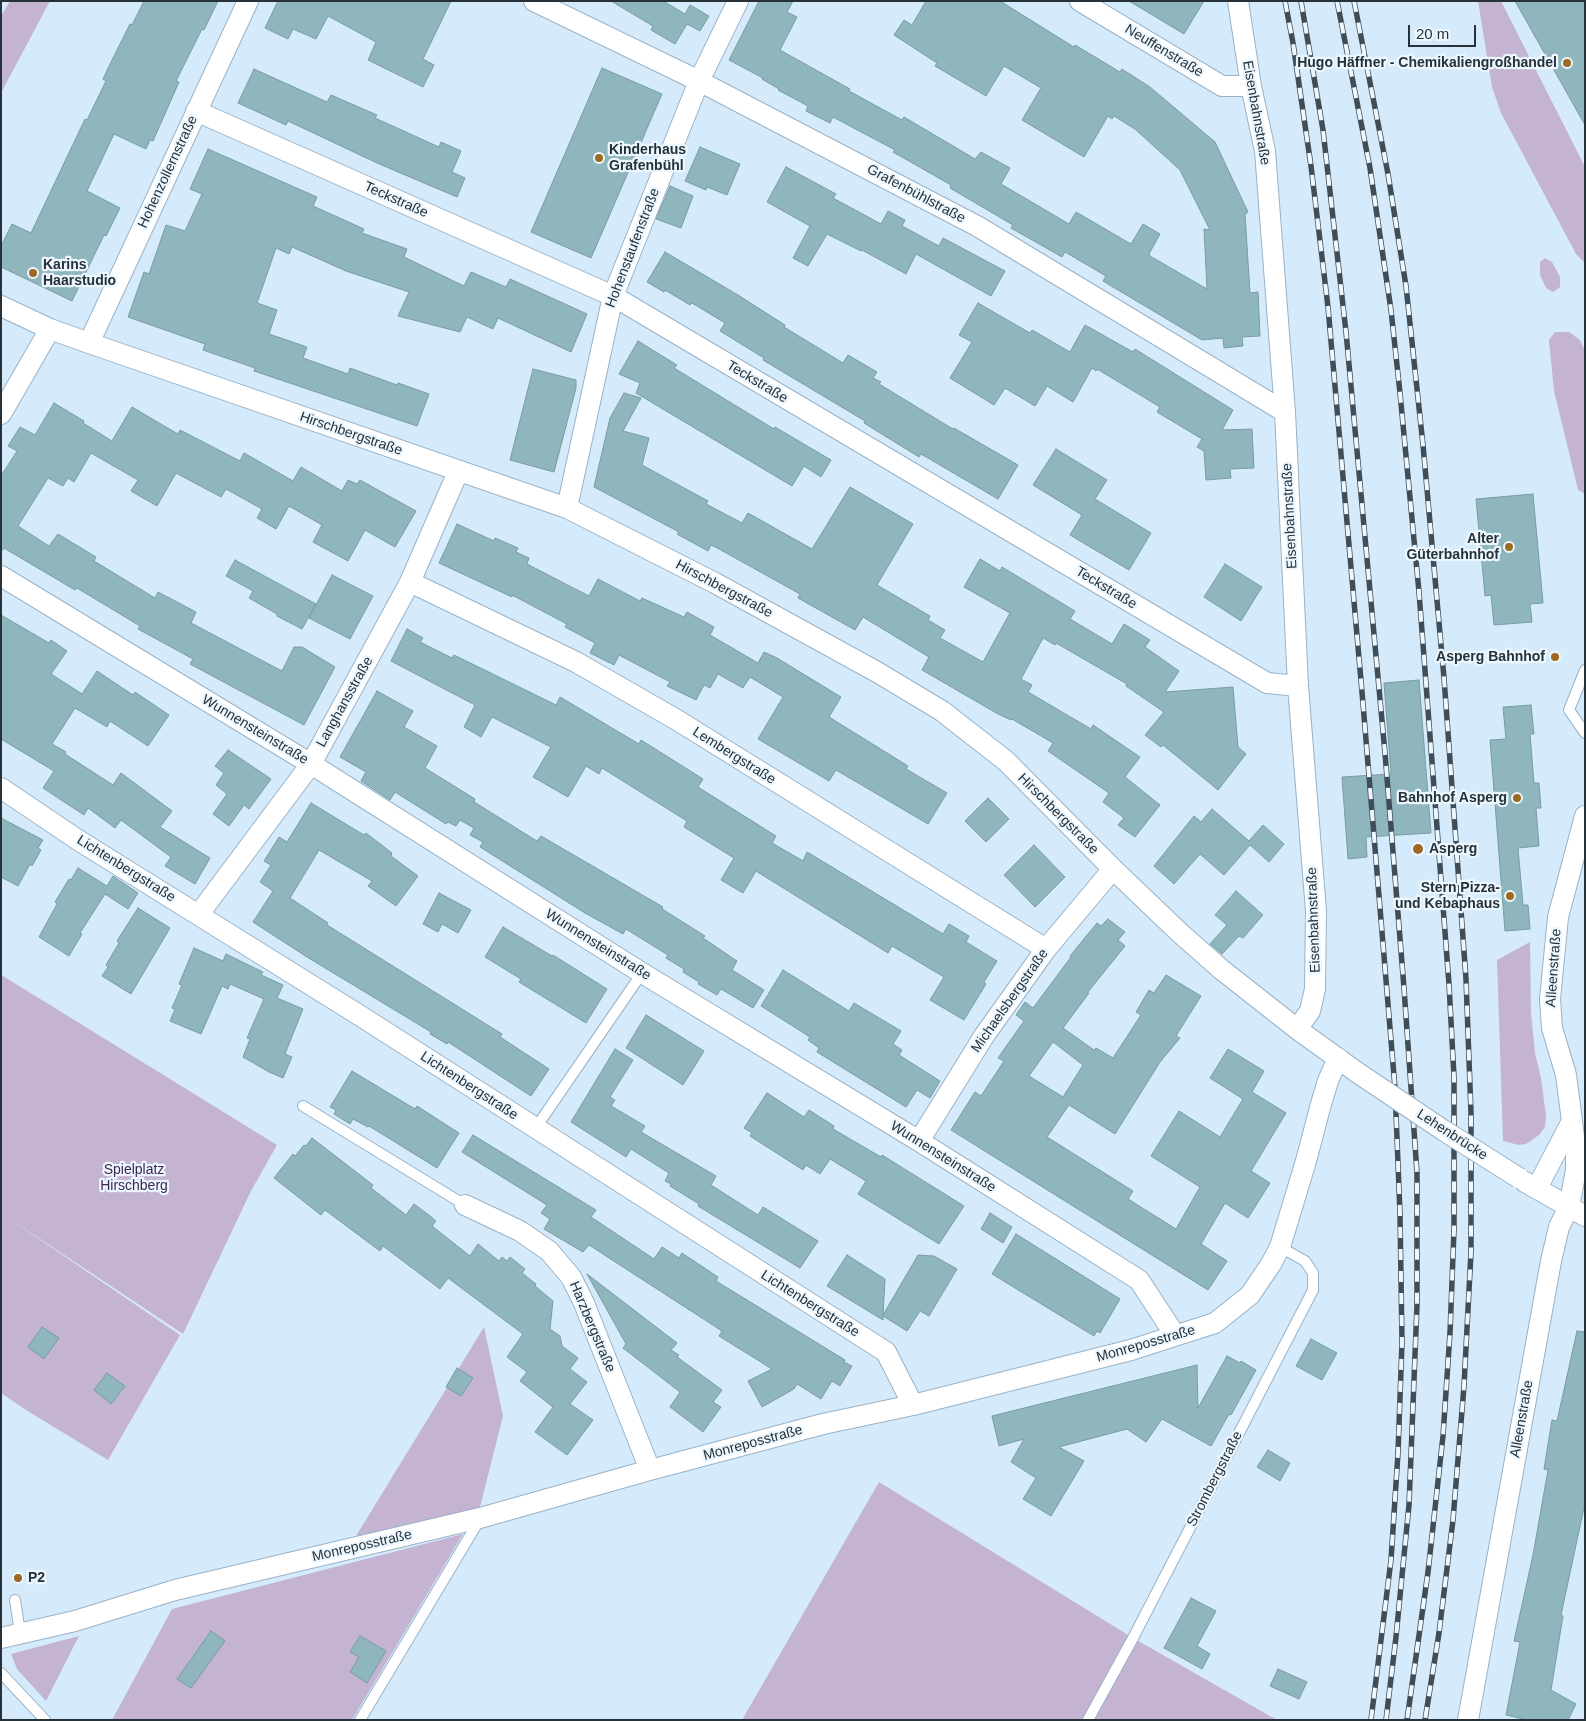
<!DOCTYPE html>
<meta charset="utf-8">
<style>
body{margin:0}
#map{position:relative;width:1586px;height:1721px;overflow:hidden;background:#d5ebfc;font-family:Arial,sans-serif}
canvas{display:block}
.frame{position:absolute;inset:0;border:2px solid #263138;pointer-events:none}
.scale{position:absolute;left:1408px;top:25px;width:68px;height:22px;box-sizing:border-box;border:2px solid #263138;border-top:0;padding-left:6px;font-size:15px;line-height:18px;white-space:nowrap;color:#263138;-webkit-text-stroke:4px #ecf7ff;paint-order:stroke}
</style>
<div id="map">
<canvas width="1586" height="1721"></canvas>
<div class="frame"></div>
<div class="scale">20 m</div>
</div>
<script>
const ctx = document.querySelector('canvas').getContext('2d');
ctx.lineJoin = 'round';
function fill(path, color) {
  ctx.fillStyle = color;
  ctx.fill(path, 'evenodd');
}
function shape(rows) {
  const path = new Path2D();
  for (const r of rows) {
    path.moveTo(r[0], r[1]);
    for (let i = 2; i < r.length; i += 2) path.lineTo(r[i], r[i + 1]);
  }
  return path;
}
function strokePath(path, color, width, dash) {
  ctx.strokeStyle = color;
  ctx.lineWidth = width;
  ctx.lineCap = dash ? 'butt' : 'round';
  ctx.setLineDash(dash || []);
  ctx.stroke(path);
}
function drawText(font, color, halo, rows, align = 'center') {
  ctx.font = font + ' Arial,sans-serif';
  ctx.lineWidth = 4.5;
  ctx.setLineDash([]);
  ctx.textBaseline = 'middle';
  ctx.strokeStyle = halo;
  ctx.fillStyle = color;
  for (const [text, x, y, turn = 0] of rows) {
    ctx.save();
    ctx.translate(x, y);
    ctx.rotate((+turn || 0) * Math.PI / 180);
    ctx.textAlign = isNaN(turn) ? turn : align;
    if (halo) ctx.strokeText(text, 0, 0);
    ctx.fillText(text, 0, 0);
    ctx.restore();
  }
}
fill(shape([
 [10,1,50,1,1,93,1,16],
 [1478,1,1501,1,1585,167,1585,263,1576,254,1501,113,1492,87],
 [1545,258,1552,262,1560,277,1560,287,1553,292,1546,288,1540,275,1540,262],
 [1555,332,1569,332,1580,340,1585,351,1585,494,1578,490,1554,391,1549,340],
 [1530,942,1531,1013,1535,1053,1541,1078,1546,1116,1545,1127,1539,1135,1526,1144,1519,1145,1503,1141,1497,960],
 [3,976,277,1145,251,1191,183,1334,4,1215,180,1335,108,1460,26,1410,1,1393,1,978],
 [484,1327,503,1416,479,1511,356,1536],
 [879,1482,1133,1638,1277,1720,742,1720],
 [463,1534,352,1720,112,1720,172,1609],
 [79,1636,46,1701,17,1669,11,1654]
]), '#c4b4d1');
const building = shape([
 [144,1,218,1,204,30,202,29,176,81,179,82,153,141,150,140,146,149,114,134,87,191,120,208,106,236,104,235,72,301,1,267,1,246,12,224,31,233,85,119,87,120,106,81,103,79,112,60,130,24,132,25,144,1],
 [278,1,451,1,423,59,434,65,423,87,368,60,376,42,328,16,316,39,293,29,288,39,265,28,278,1],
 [611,1,663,1,685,14,690,5,709,16,700,31,687,24,675,44,651,30,653,26,611,1],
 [759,1,793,1,787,12,797,17,780,50,850,89,849,91,902,120,904,117,975,159,981,152,1010,168,1001,184,1069,224,1076,212,1131,244,1143,224,1160,234,1149,254,1150,256,1207,289,1204,229,1210,230,1180,170,1135,129,1114,116,1112,119,1108,116,1084,157,1022,120,1041,88,1004,66,986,96,935,66,937,63,894,35,904,20,912,25,926,1,1000,1,1074,47,1075,45,1120,72,1122,69,1150,87,1215,142,1248,212,1245,214,1250,293,1258,292,1260,336,1242,337,1243,346,1224,348,1223,338,1202,340,1103,281,1106,276,1065,252,1062,257,1011,228,1013,225,950,188,951,185,893,152,895,150,833,117,830,123,806,111,808,106,778,90,779,89,762,79,763,78,729,60,759,1],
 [1129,1,1204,1,1184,34,1129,1],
 [1515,1,1585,1,1585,125,1515,1],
 [602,68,662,94,591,258,531,232,602,68],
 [254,69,327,102,331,95,377,115,375,118,439,147,441,142,461,151,452,172,465,178,457,197,377,163,288,121,286,125,238,103,254,69],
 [700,147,740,164,727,195,707,187,706,190,685,181,700,147],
 [208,149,317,197,313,206,364,229,362,233,407,249,404,257,464,286,471,272,506,287,510,279,587,314,571,352,498,318,493,329,467,317,460,332,398,316,409,292,346,271,292,247,289,254,276,248,257,303,277,310,269,334,307,347,303,358,348,374,350,368,397,385,398,383,429,394,417,426,254,371,255,368,203,350,205,344,128,317,144,272,149,274,166,225,185,231,202,194,190,189,208,149],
 [786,167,836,194,833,198,881,224,888,211,905,220,902,226,939,246,943,238,1005,271,991,296,916,254,906,274,862,250,861,251,827,234,808,266,793,258,810,226,767,202,786,167],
 [670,186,693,196,681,228,656,219,670,186],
 [665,252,738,295,785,325,784,327,843,363,848,355,877,372,873,378,881,382,879,384,953,429,954,428,1018,465,998,499,921,454,919,457,864,423,865,421,763,360,764,358,720,331,725,323,692,303,690,305,665,290,664,292,647,282,665,252],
 [978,303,1030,333,1032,330,1070,352,1085,325,1133,352,1135,349,1233,410,1222,430,1252,429,1254,468,1230,469,1231,478,1206,480,1204,451,1197,447,1202,439,1157,412,1160,407,1097,369,1096,371,1092,368,1073,402,1047,386,1035,406,1005,388,994,405,950,378,972,342,959,335,978,303],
 [638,341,677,365,674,368,774,429,775,427,831,460,821,477,804,466,792,486,636,393,640,383,619,374,638,341],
 [533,369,576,380,576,388,554,472,510,460,533,369],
 [624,393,641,398,623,431,649,438,642,465,708,501,706,504,742,523,748,513,812,549,850,487,913,524,877,585,930,616,928,620,945,630,940,638,983,662,1010,613,964,587,980,559,1000,571,1002,567,1075,611,1070,619,1112,644,1124,624,1150,640,1145,647,1179,671,1165,692,1233,687,1238,747,1246,754,1218,790,1163,745,1161,747,1145,735,1164,712,1126,686,1127,684,1056,643,1055,645,1043,638,1021,679,1032,685,1028,692,1091,729,1093,725,1140,757,1125,777,1160,805,1135,837,1118,825,1124,818,1103,802,1109,793,1048,751,1053,743,1012,719,1011,720,998,714,922,670,929,657,863,617,855,630,798,598,800,594,719,549,711,545,708,551,677,534,679,532,594,487,610,418,624,393],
 [54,403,84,421,83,423,112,441,132,407,178,434,180,430,240,461,244,453,293,481,301,467,342,491,348,480,357,484,360,480,416,511,395,547,365,530,348,561,313,542,322,525,289,506,276,529,257,518,262,509,226,489,221,497,176,473,157,506,131,491,138,480,91,453,74,482,68,478,63,486,48,478,18,526,49,546,58,534,96,557,94,561,155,598,158,592,196,612,191,623,282,671,294,647,302,647,335,667,304,725,190,664,193,659,138,629,140,626,77,588,75,590,4,548,1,552,1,476,17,451,8,446,20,427,35,435,54,403],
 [1056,449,1107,480,1095,499,1151,533,1129,570,1070,535,1082,515,1033,485,1056,449],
 [1533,494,1543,603,1530,604,1532,622,1494,625,1491,595,1485,596,1476,499,1533,494],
 [457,524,494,541,495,538,518,548,516,552,529,558,527,564,589,596,598,579,640,601,642,598,684,617,687,612,714,627,710,635,758,663,764,652,777,658,841,697,829,717,908,766,906,769,947,793,928,824,836,770,829,781,758,739,783,697,750,677,743,688,718,674,710,688,704,685,696,700,667,686,670,682,619,655,614,665,590,653,595,643,565,627,567,624,512,595,512,597,439,563,457,524],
 [235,560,316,604,302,629,277,616,277,614,249,598,253,591,226,576,235,560],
 [1225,564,1262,587,1241,621,1204,597,1225,564],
 [332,575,373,596,350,639,309,618,332,575],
 [1,615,49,643,51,640,67,651,51,674,82,694,97,671,133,695,135,692,169,715,148,746,110,721,107,727,75,708,52,744,66,752,65,754,113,785,121,773,172,811,160,827,210,858,195,884,165,866,171,857,121,820,115,828,88,808,84,815,43,788,54,771,1,739,1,615],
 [407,629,423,638,420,642,452,658,454,655,556,705,560,697,639,744,641,740,703,779,698,787,776,836,772,843,803,861,807,852,943,934,949,924,969,936,966,942,997,961,984,982,986,984,964,1020,930,1000,944,977,892,946,888,953,756,871,743,893,721,880,734,858,684,827,687,821,602,768,599,774,586,766,568,797,533,777,551,747,492,717,481,737,464,727,475,705,391,661,407,629],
 [1419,680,1431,833,1366,837,1367,857,1348,859,1342,777,1391,774,1384,683,1419,680],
 [377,691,413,711,404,727,437,746,425,768,475,799,474,802,537,841,541,836,663,907,662,909,705,936,703,938,737,961,732,970,764,990,753,1008,721,989,717,995,698,984,699,982,683,972,684,969,666,958,668,955,626,929,623,934,585,913,480,847,483,842,470,835,474,828,460,820,456,826,448,822,446,824,395,792,390,800,361,781,366,772,340,757,377,691],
 [1531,705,1534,734,1530,734,1534,783,1539,783,1541,808,1536,808,1539,846,1518,848,1523,905,1528,905,1530,929,1505,931,1490,740,1506,739,1503,707,1531,705],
 [228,750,271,779,249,809,244,805,229,826,213,814,227,794,216,785,224,773,215,766,228,750],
 [988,798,1009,819,986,842,965,821,988,798],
 [311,803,364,835,366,833,392,853,391,856,418,876,396,906,368,886,372,881,319,850,290,898,328,923,327,925,502,1034,500,1037,549,1069,531,1096,448,1042,447,1044,430,1034,431,1032,307,957,253,922,273,891,260,882,271,865,264,861,279,837,287,842,311,803],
 [1212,809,1249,841,1263,825,1284,844,1269,862,1250,845,1224,875,1200,854,1174,884,1154,866,1194,816,1201,822,1212,809],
 [1,818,43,840,38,848,41,850,32,866,30,864,18,886,1,877,1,818],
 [1034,845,1065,877,1035,907,1004,875,1034,845],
 [78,868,107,886,113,876,138,893,128,909,105,894,80,933,82,934,69,956,39,937,57,904,55,902,69,879,71,880,78,868],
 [1236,891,1263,915,1243,938,1239,936,1222,954,1210,944,1227,925,1215,915,1236,891],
 [439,893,471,910,458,933,442,924,438,932,423,924,439,893],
 [138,908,170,928,131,994,102,976,108,967,106,965,119,943,117,941,138,908],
 [1108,919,1125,932,1118,940,1125,946,1087,993,1089,993,1063,1028,1094,1050,1096,1048,1113,1058,1141,1015,1136,1012,1149,990,1154,993,1166,975,1201,996,1176,1036,1180,1038,1160,1062,1115,1134,1069,1105,1047,1137,1133,1191,1128,1199,1176,1229,1200,1187,1151,1156,1179,1111,1220,1137,1243,1099,1210,1078,1228,1049,1264,1071,1252,1092,1286,1113,1251,1171,1270,1183,1248,1218,1225,1203,1201,1244,1227,1261,1208,1290,951,1130,975,1092,981,1096,1004,1061,998,1058,1024,1021,1016,1015,1025,1002,1033,1008,1071,957,1070,956,1097,923,1101,926,1108,919],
 [1053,1042,1083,1065,1063,1097,1029,1076,1053,1042],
 [503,927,552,956,553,955,607,989,586,1023,519,982,521,979,485,957,503,927],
 [194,948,223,961,226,954,263,972,261,975,283,985,277,998,303,1009,285,1054,292,1057,283,1078,269,1072,243,1057,250,1039,247,1038,264,999,230,984,228,989,222,986,201,1034,170,1021,175,1009,172,1008,182,985,179,984,194,948],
 [783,970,849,1011,854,1003,901,1031,893,1044,902,1050,899,1055,940,1081,930,1098,917,1090,906,1107,817,1052,819,1048,808,1040,810,1037,761,1006,783,970],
 [646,1015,704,1051,683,1085,626,1048,646,1015],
 [615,1049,633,1060,610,1097,615,1100,611,1106,645,1126,641,1132,716,1176,711,1185,758,1215,763,1207,818,1241,800,1268,698,1206,699,1204,670,1186,671,1184,665,1181,669,1173,631,1149,626,1157,571,1122,615,1049],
 [352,1071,415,1109,417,1106,459,1133,437,1168,369,1126,368,1127,353,1119,350,1124,334,1114,336,1110,330,1107,352,1071],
 [767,1093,804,1117,809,1110,834,1126,833,1129,881,1157,882,1155,964,1206,939,1244,858,1194,866,1181,830,1159,820,1174,806,1165,803,1170,750,1136,752,1133,744,1128,767,1093],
 [473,1135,596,1210,591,1217,654,1259,662,1247,679,1258,682,1253,718,1277,716,1281,845,1360,844,1362,852,1366,840,1386,832,1381,821,1399,797,1384,794,1389,762,1407,748,1381,772,1369,719,1336,722,1331,589,1245,583,1252,544,1229,550,1219,541,1213,547,1205,462,1152,473,1135],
 [312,1138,373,1185,371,1188,406,1215,414,1204,429,1215,436,1221,432,1226,470,1256,478,1244,499,1261,502,1257,507,1261,510,1257,525,1269,522,1273,536,1284,535,1286,553,1301,550,1329,560,1336,562,1346,578,1358,570,1369,587,1382,570,1404,593,1420,567,1455,535,1432,553,1407,520,1381,527,1372,507,1357,523,1334,448,1278,440,1289,383,1246,380,1251,325,1210,321,1215,274,1178,293,1154,295,1156,304,1145,306,1146,312,1138],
 [990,1213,1012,1227,1003,1243,981,1229,990,1213],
 [1016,1234,1120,1299,1100,1333,1097,1331,1094,1336,992,1274,1016,1234],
 [847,1255,885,1279,883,1315,918,1255,934,1256,957,1269,929,1316,920,1311,907,1331,883,1316,883,1320,827,1286,847,1255],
 [587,1274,677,1343,671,1350,679,1355,677,1357,722,1390,713,1402,721,1407,703,1432,670,1407,680,1392,623,1348,626,1344,587,1274],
 [42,1327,59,1338,44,1359,28,1347,42,1327],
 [1577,1331,1585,1332,1585,1503,1561,1615,1563,1616,1551,1690,1576,1704,1568,1720,1528,1720,1506,1715,1520,1642,1514,1641,1533,1555,1548,1470,1544,1469,1552,1420,1557,1421,1577,1331],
 [1311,1339,1337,1353,1322,1380,1296,1366,1311,1339],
 [1227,1356,1240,1363,1241,1361,1256,1370,1231,1415,1229,1414,1211,1446,1162,1419,1146,1442,1127,1429,1059,1447,1084,1461,1051,1516,1023,1499,1036,1478,1011,1462,1024,1439,999,1446,992,1416,1197,1365,1198,1408,1227,1356],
 [457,1368,473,1378,461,1396,446,1387,457,1368],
 [107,1373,125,1386,111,1404,94,1390,107,1373],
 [1268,1450,1290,1463,1280,1481,1257,1467,1268,1450],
 [1191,1598,1216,1611,1197,1646,1210,1654,1202,1669,1164,1648,1191,1598],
 [211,1631,225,1641,191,1688,177,1679,211,1631],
 [360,1636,386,1651,367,1683,350,1672,359,1657,350,1652,360,1636],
 [1278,1669,1307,1682,1299,1699,1270,1686,1278,1669]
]);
fill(building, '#8eb6bc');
strokePath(building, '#789ca2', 1);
const service = shape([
 [1585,670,1569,710,1585,733],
 [303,1106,465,1205],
 [535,1129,642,973],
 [15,1600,20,1633],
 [1,1673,45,1720],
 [360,1720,480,1519],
 [1088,1720,1133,1638,1313,1290,1313,1273,1305,1261,1280,1247]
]);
const minor = shape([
 [534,1,699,81,977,226,1285,412],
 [1080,1,1222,86,1251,86],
 [1238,1,1251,86,1265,151,1285,412,1298,686,1316,911,1315,989,1310,1011,1297,1029],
 [196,111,613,296,1267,683,1298,686],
 [1,306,50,329,89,343,567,508,715,583,877,672,942,711,1006,761,1113,869,1180,933,1222,970,1297,1029,1358,1073],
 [89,343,248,1],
 [1,414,50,329],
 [567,508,613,296,699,81,738,1],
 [1,576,311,764,642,973,919,1141,1139,1280,1175,1335],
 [410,582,576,662,677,720,1046,949],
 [1,788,78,840,359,1015,886,1352,913,1405],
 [199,914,311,764,410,582,458,472],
 [919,1141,984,1036,1046,949,1113,869],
 [1525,1182,1585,1216],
 [1537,1188,1572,1121],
 [465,1205,520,1231,549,1251,571,1277,584,1303,650,1470],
 [1,1638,75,1621,175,1590,480,1518,650,1470,823,1424,913,1405,1131,1350,1215,1323,1250,1295,1271,1264,1280,1247,1306,1161,1321,1104,1328,1081,1338,1058],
 [1468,1720,1551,1261,1559,1227,1569,1207,1576,1170,1576,1152,1566,1075,1552,1028,1550,999,1558,917,1585,816]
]);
strokePath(service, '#99b2c6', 12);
strokePath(minor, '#99b2c6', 22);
strokePath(service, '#fff', 10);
strokePath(minor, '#fff', 20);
const rail = shape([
 [1285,1,1293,43,1311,166,1328,307,1362,692,1395,1088,1400,1214,1402,1342,1398,1453,1391,1560,1371,1720],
 [1301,1,1323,130,1346,332,1385,753,1404,988,1417,1173,1417,1305,1409,1505,1396,1637,1386,1720],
 [1337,1,1370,168,1391,310,1400,393,1419,592,1449,984,1454,1077,1454,1230,1450,1333,1443,1436,1428,1572,1407,1720],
 [1354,1,1388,174,1406,286,1423,445,1444,678,1466,979,1471,1113,1471,1252,1464,1386,1453,1520,1439,1633,1425,1720]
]);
strokePath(rail, '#404d56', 5.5);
strokePath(rail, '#ecf7ff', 4, [11]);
const minorBridge = shape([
 [1358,1073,1443,1130,1519,1178]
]);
strokePath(minorBridge, '#99b2c6', 22, []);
strokePath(minorBridge, '#fff', 20);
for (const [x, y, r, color] of [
 [1567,63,5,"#9d6821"],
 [599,158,5,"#9d6821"],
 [33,273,5,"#9d6821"],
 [1509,547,5,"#9d6821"],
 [1555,657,5,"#9d6821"],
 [1517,798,5,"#9d6821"],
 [1418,849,6,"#9d6821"],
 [1510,896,5,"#9d6821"],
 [18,1578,5,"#9d6821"]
]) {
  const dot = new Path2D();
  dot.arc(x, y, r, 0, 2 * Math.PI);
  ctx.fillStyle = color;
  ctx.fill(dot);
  strokePath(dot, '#ecf7ff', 2);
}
drawText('14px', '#263138', '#ecf7ff', [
 ["Neuffenstraße",1164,51,31],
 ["Eisenbahnstraße",1256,113,80],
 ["Hohenzollernstraße",168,172,-65],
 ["Grafenbühlstraße",916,194,28],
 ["Teckstraße",396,200,24],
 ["Hohenstaufenstraße",633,248,-69],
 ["Teckstraße",757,382,31],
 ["Hirschbergstraße",351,434,19],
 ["Eisenbahnstraße",1290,516,-93],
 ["Teckstraße",1106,588,31],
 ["Hirschbergstraße",724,589,28],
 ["Langhansstraße",345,702,-61],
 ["Wunnensteinstraße",255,730,31],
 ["Lembergstraße",734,756,32],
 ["Hirschbergstraße",1058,814,45],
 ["Lichtenbergstraße",126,869,32],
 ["Eisenbahnstraße",1314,920,-92],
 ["Wunnensteinstraße",598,945,32],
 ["Alleenstraße",1554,968,-86],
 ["Michaelsbergstraße",1010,1001,-55],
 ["Lichtenbergstraße",469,1086,33],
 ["Lehenbrücke",1452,1135,33],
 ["Wunnensteinstraße",943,1157,32],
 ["Lichtenbergstraße",810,1304,32],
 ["Harzbergstraße",592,1327,67],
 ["Monreposstraße",1146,1344,-16],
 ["Alleenstraße",1522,1419,-80],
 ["Monreposstraße",753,1443,-15],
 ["Strombergstraße",1215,1479,-63],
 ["Monreposstraße",362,1546,-13]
]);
drawText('bold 14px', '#263138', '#ecf7ff', [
 ["Hugo Häffner - Chemikaliengroßhandel",1557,63],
 ["Kinderhaus",609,150,"left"],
 ["Grafenbühl",609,166,"left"],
 ["Karins",43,265,"left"],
 ["Haarstudio",43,281,"left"],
 ["Alter",1499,539],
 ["Güterbahnhof",1499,555],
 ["Asperg Bahnhof",1545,657],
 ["Bahnhof Asperg",1507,798],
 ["Asperg",1429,849,"left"],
 ["Stern Pizza-",1500,888],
 ["und Kebaphaus",1500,904],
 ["P2",28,1578,"left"]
], 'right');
drawText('14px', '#3e264e', '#ecf7ff', [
 ["Spielplatz",134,1170],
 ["Hirschberg",134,1186]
]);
</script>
